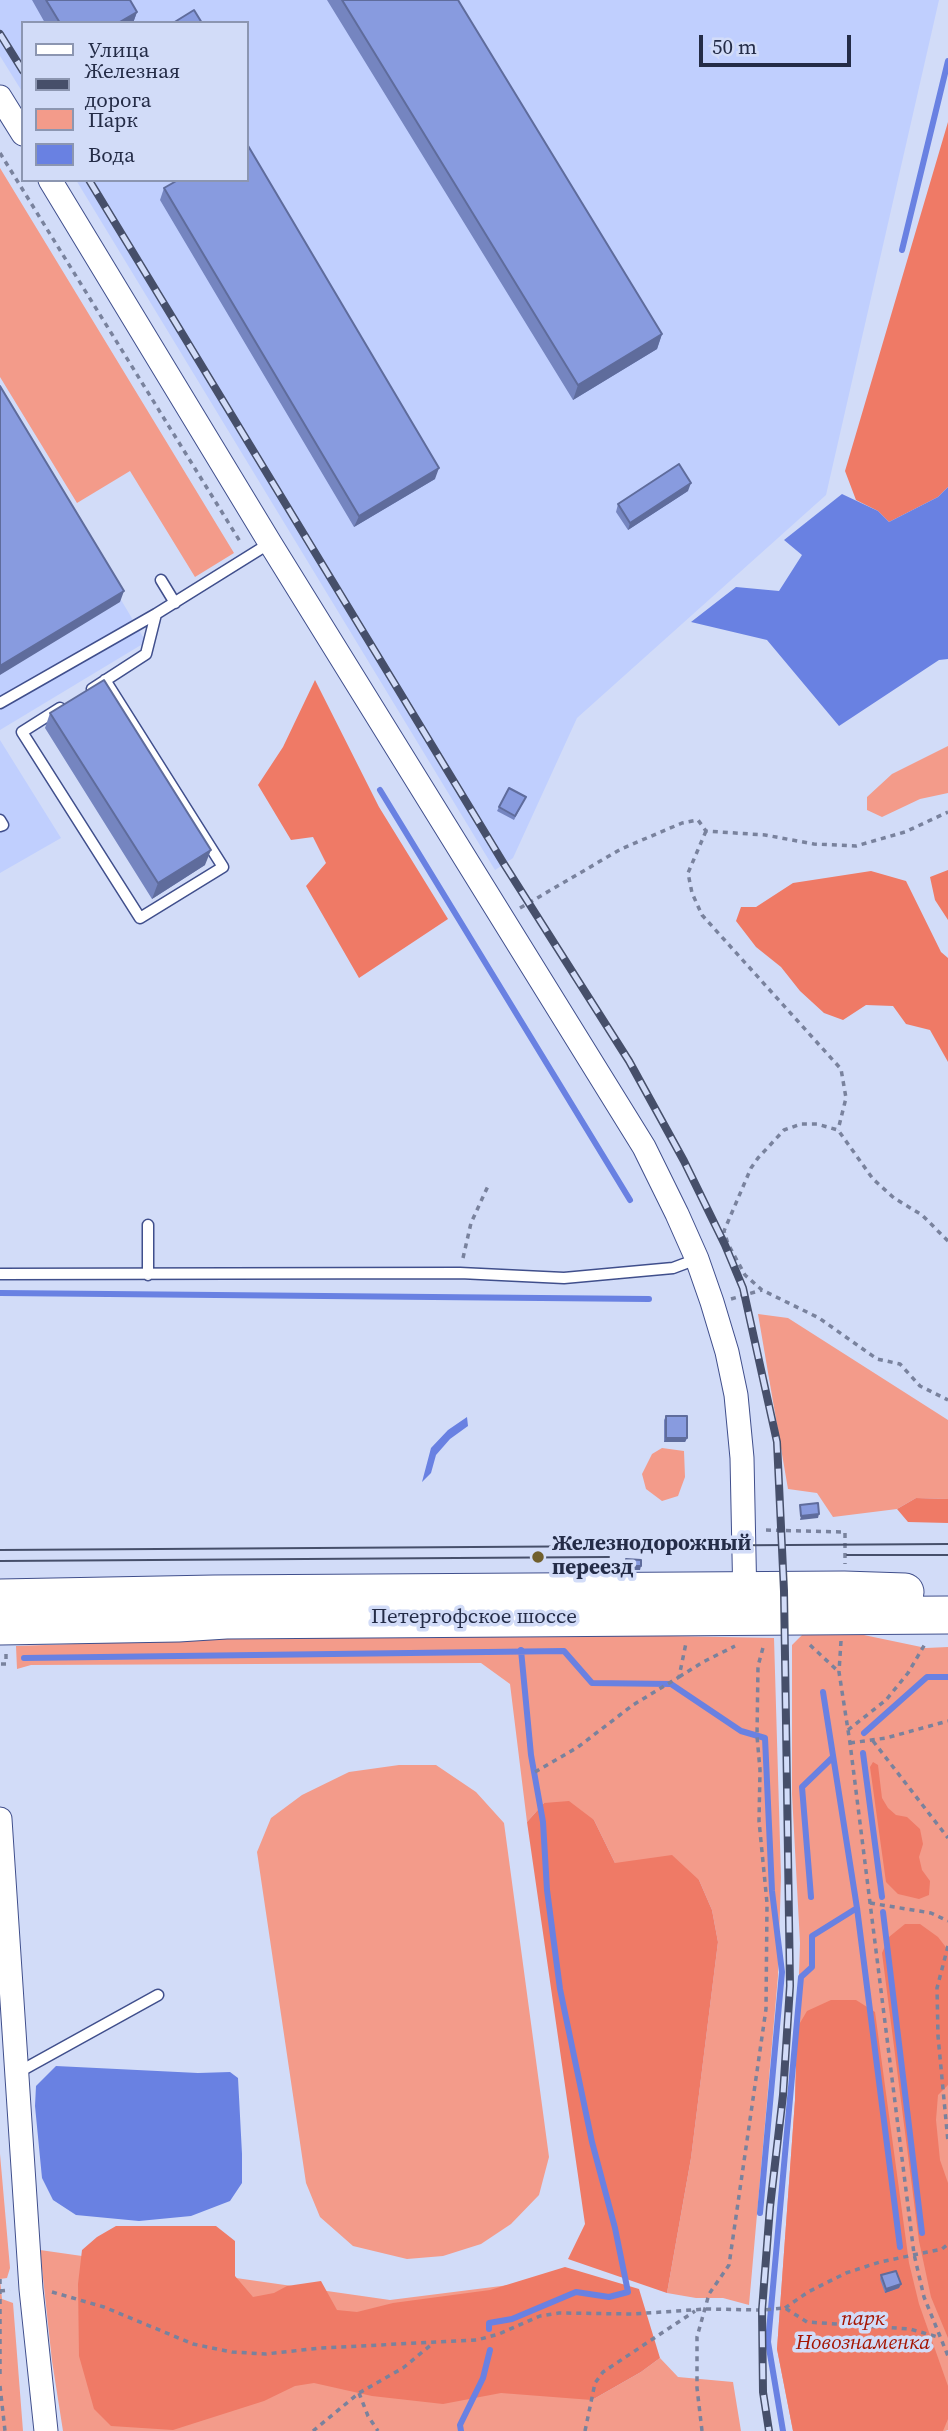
<!DOCTYPE html>
<meta charset="utf-8">
<style>
body{margin:0}
#map{position:relative;width:948px;height:2431px;overflow:hidden;background:#d2dcf8;font-family:"Source Serif 4",serif}
canvas{display:block}
.legend{position:absolute;left:21px;top:21px;width:228px;height:161px;box-sizing:border-box;background:#d2dcf8;border:2px solid #8c96b1;margin:0;padding:9px 12px;list-style:none;font-size:21px;color:#242c47}
.legend li{display:flex;align-items:center;gap:14px;height:35px}
.legend b{width:35px;border:2px solid #8c96b1}
.scale{position:absolute;left:699px;top:35px;width:152px;height:32px;box-sizing:border-box;border:4px solid #242c47;border-top:0;padding-left:9px;font-size:21px;line-height:24px;white-space:nowrap;color:#242c47;-webkit-text-stroke:5px #d2dcf8;paint-order:stroke}
</style>
<div id="map">
<canvas width="948" height="2431"></canvas>
<ul class="legend">
<li><b style="height:9px;background:#fff"></b>Улица</li>
<li><b style="height:9px;background:#464f6a"></b>Железная дорога</li>
<li><b style="height:19px;background:#f39b8a"></b>Парк</li>
<li><b style="height:19px;background:#6981e2"></b>Вода</li>
</ul>
<div class="scale">50 m</div>
</div>
<script>
const ctx = document.querySelector('canvas').getContext('2d');
ctx.lineJoin = 'round';
function fill(path, color) {
  ctx.fillStyle = color;
  ctx.fill(path, 'evenodd');
}
function shape(rows) {
  const path = new Path2D();
  for (const r of rows) {
    path.moveTo(r[0], r[1]);
    for (let i = 2; i < r.length; i += 2) path.lineTo(r[i], r[i + 1]);
  }
  return path;
}
function strokePath(path, color, width, dash) {
  ctx.strokeStyle = color;
  ctx.lineWidth = width;
  ctx.lineCap = dash ? 'butt' : 'round';
  ctx.setLineDash(dash || []);
  ctx.stroke(path);
}
function drawText(font, color, halo, rows, align = 'center') {
  ctx.font = font + ' "Source Serif 4",serif';
  ctx.lineWidth = 7;
  ctx.setLineDash([]);
  ctx.textBaseline = 'middle';
  ctx.strokeStyle = halo;
  ctx.fillStyle = color;
  for (const [text, x, y, turn = 0] of rows) {
    ctx.save();
    ctx.translate(x, y);
    ctx.rotate((+turn || 0) * Math.PI / 180);
    ctx.textAlign = isNaN(turn) ? turn : align;
    if (halo) ctx.strokeText(text, 0, 0);
    ctx.fillText(text, 0, 0);
    ctx.restore();
  }
}
fill(shape([
 [0,0,939,0,826,495,577,718,513,858,495,870,76,180,247,180,247,23,23,23,23,93,0,56],
 [0,396,146,642,0,730],
 [0,740,61,838,0,873]
]), '#c0cffe');
fill(shape([
 [0,168,234,553,195,577,130,471,77,503,0,377],
 [948,746,948,793,920,799,882,817,867,810,867,797,892,774],
 [758,1314,788,1318,948,1420,948,1499,916,1498,897,1509,833,1517,817,1493,788,1489],
 [662,1448,684,1451,685,1477,678,1496,662,1501,646,1489,642,1474,652,1454],
 [804,1633,859,1634,926,1648,948,1647,948,2430,945,2431,793,2431,777,2349,795,2100,800,1943,792,1794,792,1645],
 [227,1635,670,1636,774,1638,781,1877,778,1976,749,2305,723,2298,696,2298,667,2293,691,2158,718,1942,712,1910,699,1880,615,1863,594,1820,544,1803,527,1822,510,1684,481,1663,31,1665,17,1669,16,1646,190,1640],
 [399,1765,436,1765,476,1792,504,1823,549,2157,539,2195,511,2224,481,2244,443,2256,407,2259,353,2246,320,2217,306,2183,257,1852,271,1818,302,1795,349,1772],
 [0,2154,10,2268,7,2278,0,2279,2,2299,13,2303,23,2431,0,2431],
 [40,2250,390,2300,533,2282,592,2400,641,2372,660,2358,678,2377,733,2382,741,2431,63,2431,52,2361]
]), '#f39b8a');
fill(shape([
 [948,122,948,487,938,497,889,522,878,511,856,500,845,471],
 [315,680,379,807,448,919,359,978,306,886,326,863,313,837,291,840,258,785,283,747],
 [948,870,948,920,935,900,930,877],
 [871,871,906,881,941,952,948,958,948,1062,930,1030,906,1024,893,1006,866,1005,843,1020,824,1013,800,991,781,967,756,947,736,921,741,907,756,907,793,883],
 [916,1498,948,1499,948,1523,908,1522,897,1509],
 [873,1762,878,1765,882,1798,888,1808,896,1815,907,1817,920,1829,923,1844,919,1857,922,1870,930,1881,929,1895,919,1899,898,1894,886,1882,870,1767],
 [569,1801,594,1820,615,1863,672,1855,699,1880,712,1910,718,1942,691,2158,667,2293,568,2259,585,2224,527,1822,544,1803],
 [905,1924,920,1924,938,1937,948,1950,948,2085,938,2095,936,2120,940,2160,948,2183,948,2338,931,2297,919,2241,882,1953,889,1937],
 [831,2000,856,2000,875,2012,909,2263,919,2304,948,2386,948,2419,943,2431,793,2431,777,2349,795,2100,797,2028,807,2011],
 [116,2226,216,2226,235,2241,235,2276,253,2297,274,2293,287,2286,321,2281,337,2310,357,2312,393,2303,490,2290,565,2267,639,2289,660,2358,641,2372,592,2400,501,2393,443,2404,372,2396,314,2383,295,2386,264,2401,173,2430,111,2426,94,2409,79,2356,78,2284,82,2250,97,2237]
]), '#ef7a66');
fill(shape([
 [948,487,948,659,939,660,839,726,767,640,691,622,736,587,779,591,802,555,784,540,842,494,878,511,889,522,938,497],
 [467,1417,468,1426,450,1439,436,1455,431,1473,422,1482,431,1448,448,1430],
 [56,2066,198,2073,230,2072,238,2078,242,2154,242,2183,230,2201,191,2216,139,2221,76,2215,53,2200,42,2178,35,2106,36,2086]
]), '#6981e2');
strokePath(shape([
 [902,250,948,61],
 [380,790,630,1200],
 [0,1293,649,1299],
 [24,1658,564,1651,592,1683,671,1684,741,1731,765,1738,772,1891,782,1972,760,2213],
 [823,1692,857,1908,900,2247],
 [864,1733,927,1677,948,1677],
 [863,1753,882,1897],
 [811,1897,802,1787,832,1758],
 [883,1912,922,2233],
 [489,2329,489,2323,512,2319,576,2292,609,2297,628,2292,615,2228,592,2142,560,1989,547,1890,543,1822,531,1755,521,1650],
 [461,2431,460,2425,483,2378,490,2350],
 [783,2431,768,2342,801,1977,812,1967,812,1936,857,1908]
]), '#6981e2', 6);
const lane = shape([
 [161,580,175,603],
 [92,689,146,654,156,614],
 [0,703,156,614,270,543],
 [60,708,22,732,140,918,223,867,105,680],
 [0,820,3,825,0,826],
 [148,1225,148,1275],
 [0,1274,460,1273,564,1278,673,1268,697,1259],
 [17,2073,158,1995]
]);
const street = shape([
 [0,97,23,134],
 [50,180,270,543,644,1147,677,1214,697,1259,712,1302,727,1352,736,1395,742,1458,745,1603],
 [0,1819,31,2289,46,2431]
]);
const primary = shape([
 [0,1598,214,1594,844,1590,905,1592],
 [0,1626,178,1623,226,1620,948,1615]
]);
strokePath(lane, '#404f8c', 13);
strokePath(street, '#404f8c', 25);
strokePath(primary, '#404f8c', 39);
strokePath(shape([
 [0,153,241,543],
 [706,831,688,873,692,893,702,915,841,1069,846,1098,838,1130],
 [520,908,621,849,682,823,698,820,706,831,765,835,814,844,856,846,905,832,948,812],
 [948,1241,922,1215,894,1198,873,1179,838,1130,817,1124,801,1124,784,1130,758,1158,751,1168,724,1231,728,1244,745,1275,762,1290,819,1318,877,1359,900,1364,920,1386,948,1400],
 [463,1258,471,1223,488,1186],
 [731,1299,762,1290],
 [766,1530,845,1532,845,1564],
 [841,1641,839,1672,850,1743,914,2254,924,2297,948,2356],
 [810,1645,839,1672],
 [1,1664,6,1664,6,1653],
 [679,1677,703,1662,735,1646],
 [848,1730,886,1700,908,1673,925,1644],
 [873,1741,948,1838],
 [850,1743,886,1738,948,1721],
 [535,1772,578,1747,633,1705,679,1677,686,1643],
 [870,1903,931,1913,948,1921],
 [948,1946,937,1988,938,2036,948,2142],
 [0,2279,0,2377],
 [0,2291,10,2290],
 [52,2292,104,2307,193,2344,232,2352,266,2354,320,2348,477,2340,499,2334,540,2316,559,2313,633,2314,706,2309,762,2310,785,2308,807,2322,910,2329,938,2337],
 [785,2308,808,2292,846,2273,880,2262,942,2249,948,2244],
 [0,2386,5,2431],
 [359,2393,368,2416,378,2431],
 [313,2431,359,2393,403,2368,432,2344],
 [585,2431,595,2383,603,2372,695,2311],
 [702,2431,697,2388,697,2337,709,2294,729,2265,766,2009,767,1903,759,1821,760,1770,757,1736,758,1666,764,1644]
]), '#79829d', 3.5, [5, 5]);
strokePath(lane, '#fff', 10);
strokePath(street, '#fff', 23);
strokePath(primary, '#fff', 37);
strokePath(shape([
 [0,1550,948,1544],
 [847,1555,948,1555],
 [0,1561,609,1557]
]), '#464f6a', 2);
const rail = shape([
 [0,34,23,71],
 [89,180,504,864,629,1061,684,1161,725,1245,743,1288,777,1442,784,1591,790,1986,783,2095,770,2207,762,2310,763,2392,769,2431]
]);
strokePath(rail, '#464f6a', 8);
strokePath(rail, '#d2dcf8', 5, [16]);
fill(shape([
 [32,0,130,0,137,12,133,23,45,23],
 [327,0,458,0,662,334,657,349,573,400],
 [164,188,435,479,354,527,160,200],
 [688,491,628,530,616,512,618,504],
 [50,713,205,865,152,899,45,728],
 [524,801,514,820,497,811,499,807],
 [666,1416,687,1438,685,1442,664,1442,664,1420],
 [881,2275,901,2284,899,2288,885,2293,880,2279]
]), '#7585c0');
fill(shape([
 [137,12,133,23,118,23],
 [662,334,657,349,573,400,578,385],
 [439,468,435,479,354,527,359,516],
 [691,483,688,491,628,530,630,523],
 [124,591,120,602,0,675,0,666],
 [211,850,205,865,152,899,158,883],
 [666,1438,687,1438,685,1442,664,1442],
 [819,1514,818,1518,800,1520,801,1516],
 [626,1566,641,1566,640,1570,624,1570],
 [901,2284,899,2288,885,2293,886,2289]
]), '#5f6c9c');
const building = shape([
 [46,0,130,0,137,12,118,23,60,23,46,0],
 [342,0,458,0,662,334,578,385,342,0],
 [194,10,202,23,173,23,194,10],
 [247,144,439,468,359,516,164,188,178,180,247,180,247,144],
 [0,386,124,591,0,666,0,386],
 [679,464,691,483,630,523,618,504,679,464],
 [104,680,211,850,158,883,50,713,104,680],
 [509,788,526,797,515,816,499,807,509,788],
 [666,1416,687,1416,687,1438,666,1438,666,1416],
 [818,1503,819,1514,801,1516,800,1505,818,1503],
 [626,1559,641,1560,641,1566,626,1566,626,1559],
 [896,2271,901,2284,886,2289,881,2275,896,2271]
]);
fill(building, '#889bdf');
strokePath(building, '#5f6c9c', 2);
for (const [x, y, r, color] of [
 [538,1557,7,"#705f2d"]
]) {
  const dot = new Path2D();
  dot.arc(x, y, r, 0, 2 * Math.PI);
  ctx.fillStyle = color;
  ctx.fill(dot);
  strokePath(dot, '#d2dcf8', 2.5);
}
drawText('bold 21px', '#242c47', '#d2dcf8', [
 ["Железнодорожный",552,1545],
 ["переезд",552,1569]
], 'left');
drawText('21px', '#242c47', '#d2dcf8', [
 ["Петергофское шоссе",474,1618]
]);
drawText('italic 21px', '#a41400', '#d2dcf8', [
 ["парк",863,2320],
 ["Новознаменка",863,2344]
]);
</script>
